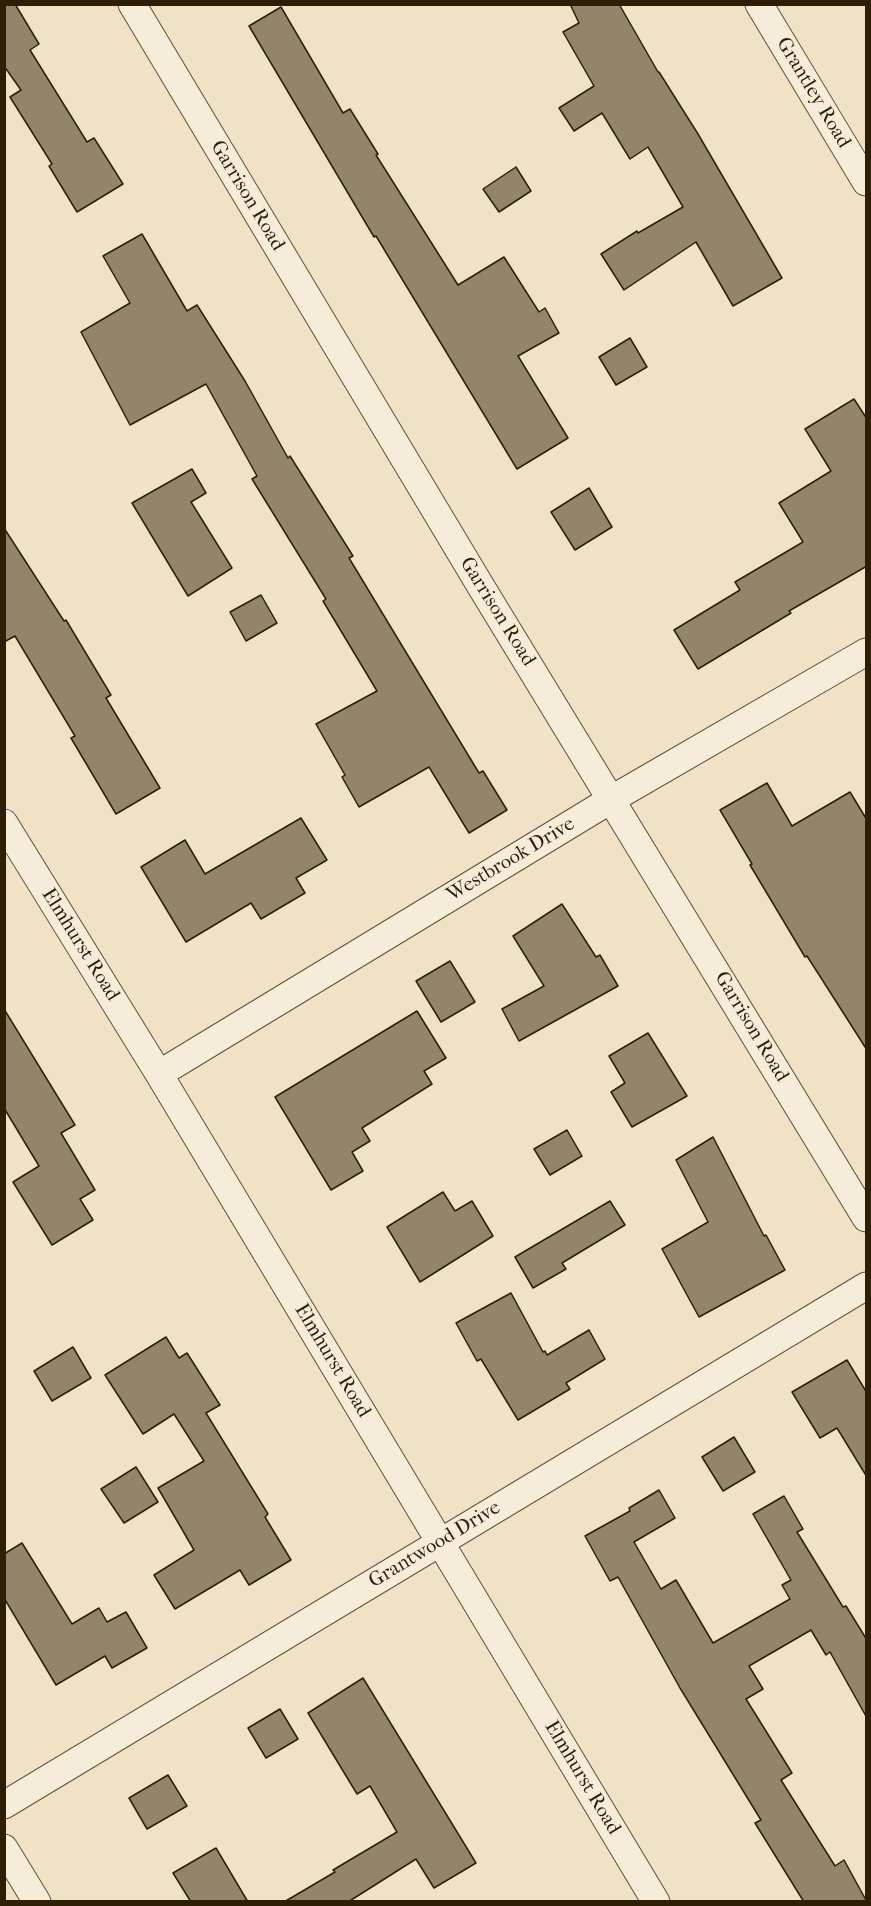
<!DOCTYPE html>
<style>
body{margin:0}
#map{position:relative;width:871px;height:1906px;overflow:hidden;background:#f1e2c6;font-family:"IM FELL French Canon",serif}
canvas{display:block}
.frame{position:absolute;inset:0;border:6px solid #2f1e06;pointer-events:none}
</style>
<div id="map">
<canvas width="871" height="1906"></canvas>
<div class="frame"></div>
</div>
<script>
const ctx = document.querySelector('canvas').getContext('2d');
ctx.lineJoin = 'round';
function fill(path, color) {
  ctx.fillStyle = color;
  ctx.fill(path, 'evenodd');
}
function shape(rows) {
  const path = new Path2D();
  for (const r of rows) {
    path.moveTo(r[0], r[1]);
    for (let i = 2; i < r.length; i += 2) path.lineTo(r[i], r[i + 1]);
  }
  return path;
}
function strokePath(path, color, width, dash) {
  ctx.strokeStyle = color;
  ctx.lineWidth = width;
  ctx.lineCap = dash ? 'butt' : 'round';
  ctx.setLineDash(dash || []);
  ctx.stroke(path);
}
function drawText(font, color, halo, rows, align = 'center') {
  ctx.font = font + ' "IM FELL French Canon",serif';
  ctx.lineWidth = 5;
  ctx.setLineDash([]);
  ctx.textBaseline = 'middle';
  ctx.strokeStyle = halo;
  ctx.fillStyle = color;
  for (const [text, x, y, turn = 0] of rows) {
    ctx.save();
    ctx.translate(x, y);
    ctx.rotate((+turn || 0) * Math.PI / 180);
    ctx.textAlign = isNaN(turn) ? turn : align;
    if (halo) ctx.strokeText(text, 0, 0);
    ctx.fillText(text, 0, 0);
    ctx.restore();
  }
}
const building = shape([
 [4,4,15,4,39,44,30,50,87,142,94,138,123,184,77,212,49,166,52,164,10,97,21,90,4,66,4,4],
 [570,4,619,4,658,72,659,72,698,134,782,278,733,306,696,242,624,290,601,254,637,231,638,233,683,207,648,147,630,159,602,113,574,131,559,108,594,86,563,32,579,23,570,4],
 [281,7,343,113,350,109,378,154,376,155,458,285,504,257,539,312,545,308,559,333,518,356,568,438,517,469,376,236,374,237,249,26,281,7],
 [516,167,531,191,499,212,483,189,516,167],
 [142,234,187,311,197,305,245,381,288,458,290,456,353,556,349,558,479,773,483,771,507,810,469,833,429,767,359,807,342,777,345,775,316,724,377,691,323,601,326,599,252,479,257,476,206,384,130,425,81,332,130,303,103,256,142,234],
 [630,338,647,367,616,385,599,357,630,338],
 [854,399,867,419,867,566,789,611,791,613,698,669,674,630,740,590,735,582,803,542,779,503,831,471,805,429,854,399],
 [192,469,206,493,191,502,232,568,188,596,132,503,192,469],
 [589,488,612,527,575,550,551,512,589,488],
 [4,528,64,621,66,620,111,695,106,698,160,788,116,814,71,738,75,736,15,636,4,642,4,528],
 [261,595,277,623,246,641,230,612,261,595],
 [767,783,792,826,850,792,867,820,867,1050,807,956,805,957,750,865,752,864,720,810,767,783],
 [301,818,327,860,296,878,305,893,261,919,251,903,186,942,141,867,185,840,205,874,301,818],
 [562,904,596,957,600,955,618,986,519,1041,502,1009,544,986,513,936,562,904],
 [450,961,475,1002,441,1022,416,981,450,961],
 [4,1009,75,1125,61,1133,95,1190,80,1199,93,1220,52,1245,13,1182,39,1166,4,1108,4,1009],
 [417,1011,446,1058,424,1071,432,1084,362,1128,370,1141,352,1152,363,1171,331,1190,275,1097,417,1011],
 [648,1033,687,1096,632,1127,611,1092,625,1083,609,1056,648,1033],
 [567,1130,582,1156,550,1175,534,1149,567,1130],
 [713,1137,764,1236,766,1235,785,1270,699,1317,662,1249,708,1222,676,1160,713,1137],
 [443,1192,455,1211,472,1201,493,1236,420,1282,387,1227,443,1192],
 [610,1201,625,1225,562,1263,566,1269,533,1288,515,1257,610,1201],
 [511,1293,543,1352,545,1351,547,1355,589,1330,605,1359,566,1383,570,1389,518,1420,481,1359,477,1361,456,1323,511,1293],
 [166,1337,179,1358,187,1353,220,1405,206,1413,268,1514,265,1517,291,1560,249,1585,240,1570,175,1609,154,1575,194,1550,158,1488,204,1461,174,1414,143,1434,105,1375,166,1337],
 [73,1347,91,1378,52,1401,34,1371,73,1347],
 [847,1360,867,1393,867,1477,837,1428,820,1438,792,1392,847,1360],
 [734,1437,755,1472,723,1491,702,1457,734,1437],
 [136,1467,158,1502,124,1523,101,1489,136,1467],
 [659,1490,675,1518,634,1542,661,1589,676,1580,713,1643,790,1599,782,1585,791,1580,753,1514,784,1496,803,1529,797,1532,843,1607,846,1606,867,1640,867,1718,830,1652,826,1655,811,1630,749,1666,763,1689,746,1699,792,1773,781,1780,835,1866,844,1860,867,1902,804,1902,755,1823,761,1820,680,1688,618,1577,610,1581,585,1536,630,1511,629,1508,659,1490],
 [22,1543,72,1624,99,1608,107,1622,126,1612,147,1648,112,1668,105,1656,56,1685,4,1598,4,1554,22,1543],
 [363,1678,476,1863,434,1888,416,1859,348,1902,284,1902,335,1872,333,1870,397,1832,370,1786,357,1794,308,1713,363,1678],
 [280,1709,298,1739,266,1758,248,1728,280,1709],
 [168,1775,187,1806,147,1829,129,1798,168,1775],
 [216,1848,248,1902,191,1902,173,1873,216,1848]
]);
fill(building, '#94846a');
strokePath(building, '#2f1e06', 1.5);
const street = shape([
 [132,4,480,585,866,1218],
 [759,4,866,182],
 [4,823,159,1074,656,1902],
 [159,1074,612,799,866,652],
 [4,1805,866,1286],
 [4,1848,37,1902]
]);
strokePath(street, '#604f36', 29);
strokePath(street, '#f6ecda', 27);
drawText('20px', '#2f1e06', '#f6ecda', [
 ["Grantley Road",813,93,59],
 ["Garrison Road",247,196,59],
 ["Garrison Road",497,612,58],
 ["Westbrook Drive",511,860,-31],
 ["Elmhurst Road",80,945,58],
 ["Garrison Road",751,1027,59],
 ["Elmhurst Road",332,1361,59],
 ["Grantwood Drive",435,1545,-31],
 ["Elmhurst Road",582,1778,59]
]);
</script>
